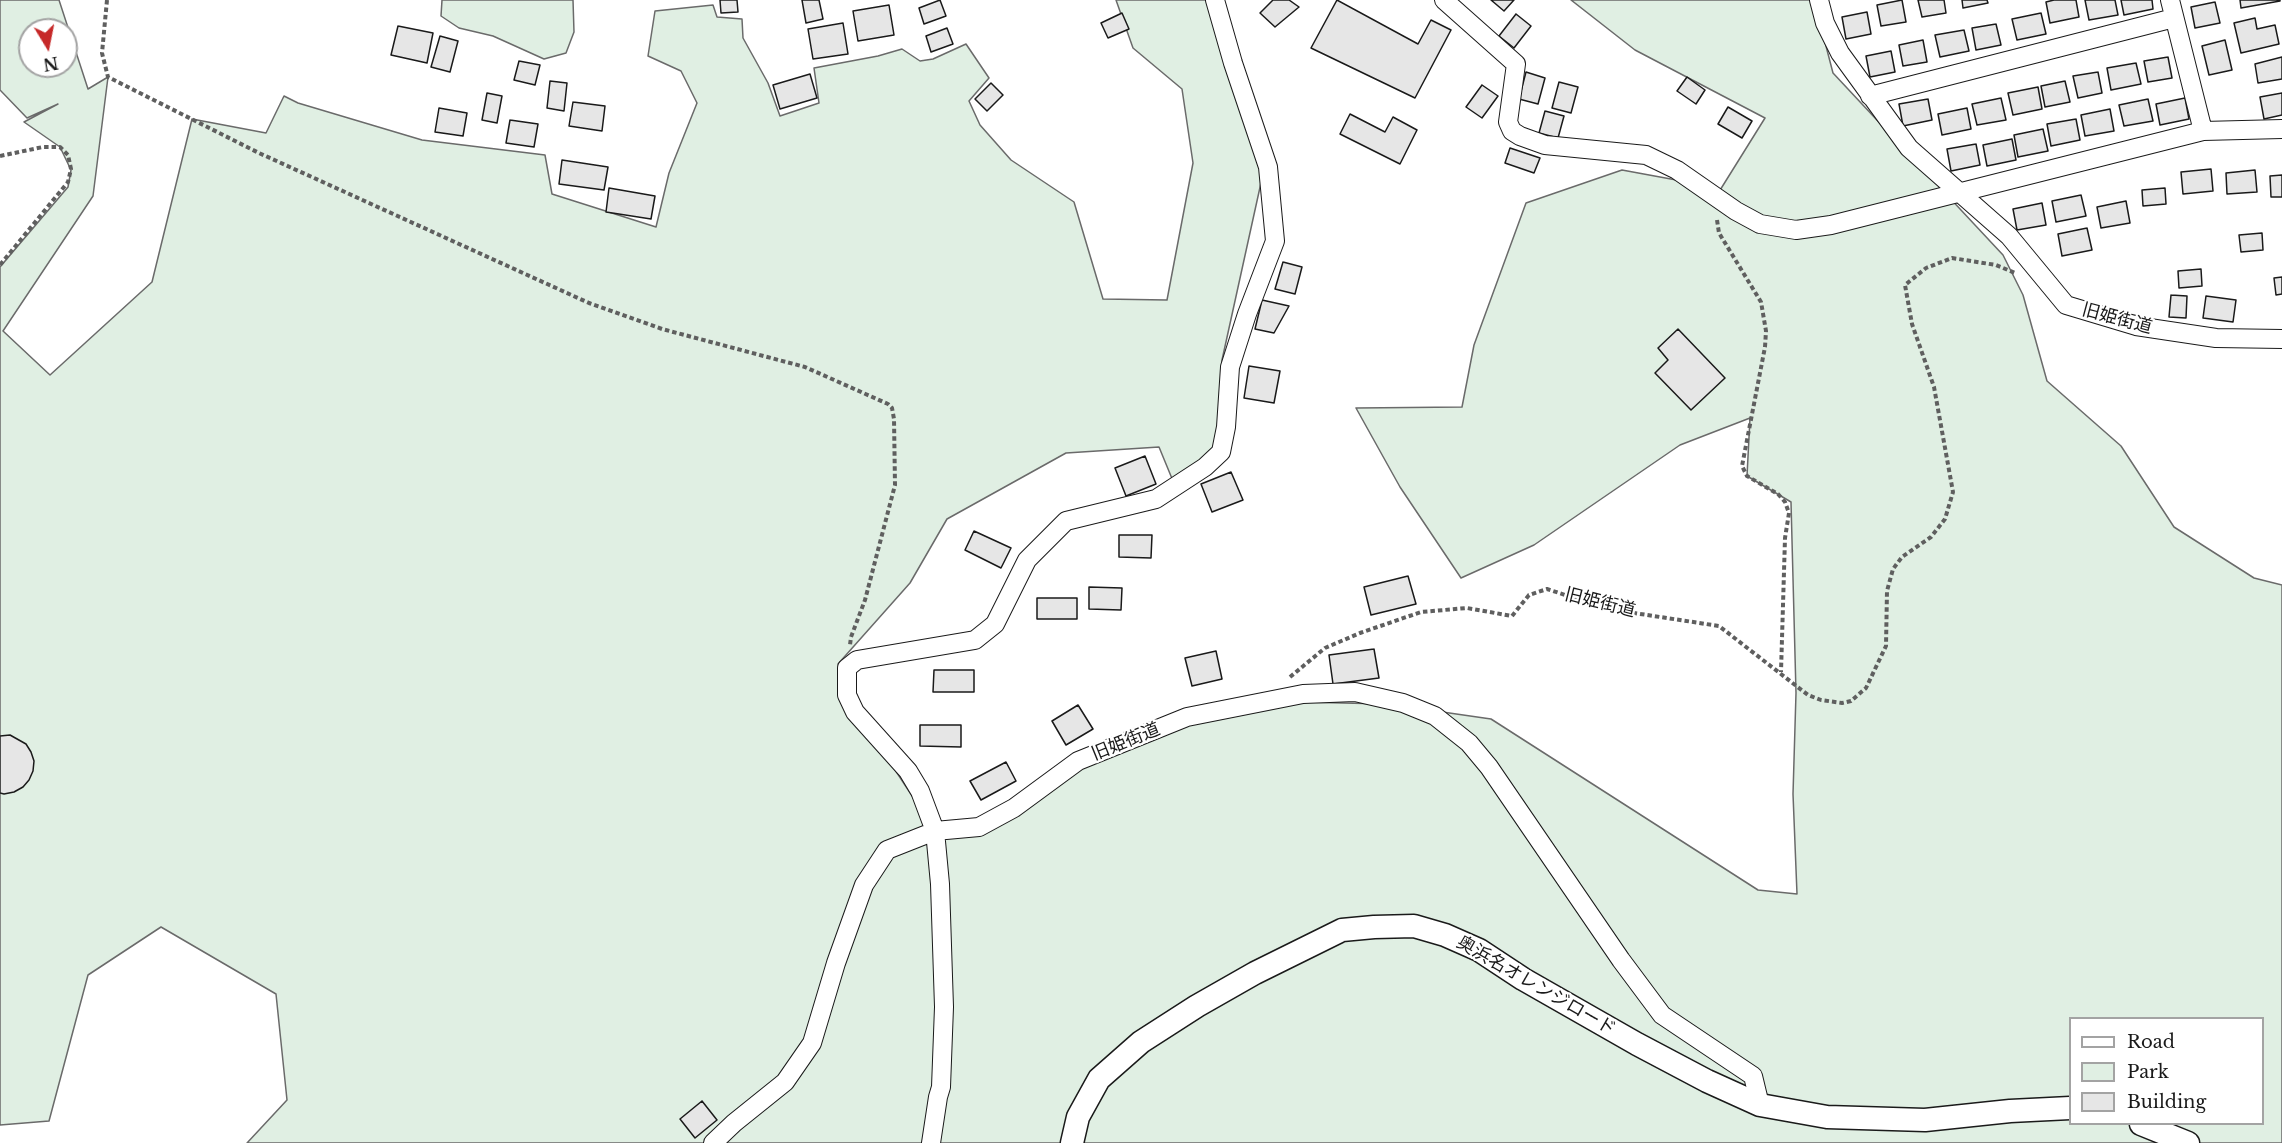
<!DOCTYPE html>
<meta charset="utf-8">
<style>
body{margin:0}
#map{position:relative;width:2282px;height:1143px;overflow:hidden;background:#fff;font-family:"Libre Baskerville",serif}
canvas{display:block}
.legend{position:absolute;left:2069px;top:1017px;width:195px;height:108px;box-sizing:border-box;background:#fff;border:2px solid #a3a3a3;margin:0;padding:8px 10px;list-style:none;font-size:18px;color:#1a1a1a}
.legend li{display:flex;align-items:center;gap:12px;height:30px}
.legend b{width:30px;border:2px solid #a3a3a3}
.north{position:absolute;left:18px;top:18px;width:60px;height:60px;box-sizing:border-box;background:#fff;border:2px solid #a3a3a3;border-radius:50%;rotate:170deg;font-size:16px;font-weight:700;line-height:24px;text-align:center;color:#1a1a1a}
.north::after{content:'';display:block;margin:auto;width:21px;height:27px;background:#c62828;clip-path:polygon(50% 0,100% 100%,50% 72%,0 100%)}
</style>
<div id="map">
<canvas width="2282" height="1143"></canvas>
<ul class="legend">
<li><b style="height:8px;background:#fff"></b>Road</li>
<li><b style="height:16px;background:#e0efe3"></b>Park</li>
<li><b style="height:16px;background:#e6e6e6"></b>Building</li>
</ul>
<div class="north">N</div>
</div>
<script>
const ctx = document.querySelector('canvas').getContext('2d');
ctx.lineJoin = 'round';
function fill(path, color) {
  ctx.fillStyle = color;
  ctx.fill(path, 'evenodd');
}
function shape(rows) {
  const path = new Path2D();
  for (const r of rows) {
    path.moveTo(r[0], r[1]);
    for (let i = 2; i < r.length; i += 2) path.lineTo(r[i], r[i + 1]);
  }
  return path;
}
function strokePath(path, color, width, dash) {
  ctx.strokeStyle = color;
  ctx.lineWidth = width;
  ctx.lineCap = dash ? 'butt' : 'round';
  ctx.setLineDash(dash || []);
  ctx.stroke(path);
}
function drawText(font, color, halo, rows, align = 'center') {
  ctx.font = font + ' "Libre Baskerville","Noto Sans JP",serif';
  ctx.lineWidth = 4.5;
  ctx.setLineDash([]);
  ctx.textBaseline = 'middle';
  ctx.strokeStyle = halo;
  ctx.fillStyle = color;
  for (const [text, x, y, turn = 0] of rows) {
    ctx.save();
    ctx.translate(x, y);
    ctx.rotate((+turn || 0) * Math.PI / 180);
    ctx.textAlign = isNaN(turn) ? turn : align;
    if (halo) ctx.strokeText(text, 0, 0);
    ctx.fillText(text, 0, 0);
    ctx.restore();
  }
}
const green = shape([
 [0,0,59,0,88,89,108,77,93,196,3,331,50,375,152,282,192,119,266,133,284,96,298,103,422,140,545,155,552,194,656,227,669,173,697,103,681,71,648,56,655,11,713,5,717,17,742,19,743,38,768,83,780,116,819,103,814,68,878,56,902,49,920,61,933,59,966,44,989,78,969,101,980,125,1011,160,1074,202,1103,299,1167,300,1193,163,1182,89,1133,48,1116,0,1213,0,1266,160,1222,360,1221,452,1173,481,1159,447,1066,453,947,519,910,583,838,664,852,704,935,831,964,828,1162,727,1299,702,1387,704,1491,719,1758,890,1797,894,1793,794,1796,693,1791,502,1747,476,1750,418,1680,445,1534,545,1461,578,1400,487,1356,408,1462,407,1474,345,1526,203,1622,170,1698,184,1717,195,1765,118,1635,50,1571,0,1814,0,1833,73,2003,255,2023,295,2047,381,2121,446,2174,527,2254,578,2282,585,2282,1143,247,1143,287,1100,276,994,161,927,88,975,49,1121,0,1125,0,267,68,187,71,170,60,147,24,122,58,104,27,118,0,90,0,0],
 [30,30,66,30,66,66,30,66,30,30],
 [2070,1018,2262,1018,2262,1124,2070,1124,2070,1018],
 [442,0,573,0,574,32,566,53,544,59,493,36,459,28,441,16,442,0]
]);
fill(green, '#e0efe3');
strokePath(green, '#6a6a6a', 1.5);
const building = shape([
 [720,0,737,0,738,12,721,13,720,0],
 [802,0,819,0,823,19,806,23,802,0],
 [940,0,946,16,924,24,919,8,940,0],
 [1273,0,1289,0,1299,7,1275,27,1260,13,1273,0],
 [1337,0,1418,44,1431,20,1451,30,1415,98,1311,48,1337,0],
 [1491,0,1514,0,1504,11,1491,0],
 [1902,0,1906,22,1881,26,1877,5,1902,0],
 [1918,0,1944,0,1946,13,1922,17,1918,0],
 [1962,0,1987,0,1988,3,1963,8,1962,0],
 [2054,0,2076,0,2079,17,2050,23,2046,2,2054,0],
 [2085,0,2115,0,2118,15,2089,20,2085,0],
 [2121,0,2152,0,2153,9,2124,15,2121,0],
 [2240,0,2280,0,2280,1,2241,8,2240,0],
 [2215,2,2220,23,2195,28,2191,7,2215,2],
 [889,5,894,35,858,41,853,11,889,5],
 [1867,12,1871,34,1846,39,1842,17,1867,12],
 [1122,13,1129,29,1108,38,1101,23,1122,13],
 [2041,13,2046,34,2017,40,2012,19,2041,13],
 [1516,14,1531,26,1514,48,1499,36,1516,14],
 [2255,18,2257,29,2275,25,2279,44,2241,53,2234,23,2255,18],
 [843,23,848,54,813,59,808,29,843,23],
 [1996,24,2001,45,1976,50,1972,28,1996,24],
 [398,26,433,33,427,63,391,55,398,26],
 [947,28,953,44,931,52,926,36,947,28],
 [1964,30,1969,51,1940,57,1935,35,1964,30],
 [440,36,458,41,450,72,431,67,440,36],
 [1923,40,1927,62,1903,66,1899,45,1923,40],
 [2225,40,2232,70,2209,75,2202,46,2225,40],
 [1891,51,1895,72,1870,77,1866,56,1891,51],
 [2168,57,2172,78,2148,82,2144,61,2168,57],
 [2282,57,2282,79,2258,83,2255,64,2282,57],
 [519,61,540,65,535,85,514,80,519,61],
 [2136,63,2141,84,2111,90,2107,68,2136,63],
 [1526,72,1545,78,1538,104,1519,99,1526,72],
 [2098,72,2102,93,2078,98,2073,76,2098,72],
 [810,74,817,98,780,109,773,85,810,74],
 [1687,77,1705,90,1696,104,1677,91,1687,77],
 [550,81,567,83,564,111,547,108,550,81],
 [2065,81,2070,102,2045,107,2041,86,2065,81],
 [1559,82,1578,87,1571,113,1552,108,1559,82],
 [991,83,1003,95,987,111,975,99,991,83],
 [1482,85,1498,96,1482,118,1466,107,1482,85],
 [2038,87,2042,109,2013,115,2008,93,2038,87],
 [487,93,502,96,497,123,482,120,487,93],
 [2282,93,2282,115,2264,119,2260,97,2282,93],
 [2001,98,2006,120,1977,125,1972,104,2001,98],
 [2185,98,2189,119,2160,125,2156,104,2185,98],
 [1928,99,1932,120,1903,126,1899,104,1928,99],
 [2148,99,2153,121,2124,126,2119,105,2148,99],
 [573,102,605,106,602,131,569,126,573,102],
 [1728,107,1752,121,1742,138,1718,124,1728,107],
 [439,108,467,113,463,136,435,132,439,108],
 [1967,108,1971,129,1942,135,1938,114,1967,108],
 [2110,109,2114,131,2085,136,2081,115,2110,109],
 [1545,111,1564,116,1558,138,1539,133,1545,111],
 [1350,114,1385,132,1393,117,1417,130,1400,164,1340,134,1350,114],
 [2076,119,2080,140,2051,146,2047,124,2076,119],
 [510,120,538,124,534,147,506,143,510,120],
 [2043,129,2048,151,2018,157,2014,135,2043,129],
 [2012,139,2016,160,1987,166,1983,145,2012,139],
 [1976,144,1980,165,1951,171,1947,149,1976,144],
 [1510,148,1540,158,1534,173,1505,163,1510,148],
 [562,160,608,167,604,190,559,184,562,160],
 [2211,169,2213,191,2183,194,2181,172,2211,169],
 [2255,170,2257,192,2227,194,2226,173,2255,170],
 [2282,175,2282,197,2271,197,2270,176,2282,175],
 [609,188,655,196,651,219,606,212,609,188],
 [2165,188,2166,204,2143,206,2142,190,2165,188],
 [2081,195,2086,216,2056,222,2052,201,2081,195],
 [2126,201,2130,223,2101,228,2097,207,2126,201],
 [2042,203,2046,225,2017,230,2013,209,2042,203],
 [2087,228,2092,250,2062,256,2058,234,2087,228],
 [2262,233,2263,250,2241,252,2239,235,2262,233],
 [1283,262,1302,267,1295,294,1275,289,1283,262],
 [2201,269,2202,286,2179,288,2178,271,2201,269],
 [2282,277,2282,294,2276,295,2274,278,2282,277],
 [2171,295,2187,296,2186,318,2169,317,2171,295],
 [2206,296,2236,300,2233,322,2203,318,2206,296],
 [1262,300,1289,306,1274,333,1255,329,1262,300],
 [1678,329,1725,378,1691,410,1655,373,1668,360,1658,348,1678,329],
 [1249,366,1280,371,1274,403,1244,398,1249,366],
 [1145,456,1156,484,1126,496,1115,468,1145,456],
 [1231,472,1243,500,1212,512,1201,484,1231,472],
 [974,531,1011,548,1001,568,965,550,974,531],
 [1119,535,1152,535,1151,558,1119,557,1119,535],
 [1408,576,1416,604,1371,615,1364,587,1408,576],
 [1089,587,1122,588,1121,610,1089,609,1089,587],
 [1037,598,1077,598,1077,619,1037,619,1037,598],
 [1374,649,1379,678,1333,684,1329,655,1374,649],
 [1216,651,1222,679,1192,686,1185,658,1216,651],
 [934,670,974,670,974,692,933,692,934,670],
 [1078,705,1093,729,1066,745,1052,721,1078,705],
 [920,725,961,725,961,747,920,746,920,725],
 [10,735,26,744,31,752,34,761,33,771,29,780,23,787,14,792,4,794,0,793,0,736,10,735],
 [1006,762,1016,781,981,800,970,781,1006,762],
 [702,1101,717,1120,695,1138,680,1119,702,1101]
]);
fill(building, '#e6e6e6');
strokePath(building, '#1a1a1a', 1.5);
const minor = shape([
 [1444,0,1516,64,1508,122,1512,131,1520,136,1545,145,1646,155,1677,170,1736,211,1760,224,1796,230,1831,225,2203,131,2282,129],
 [1819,0,1825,23,1840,53,1909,148,2009,236,2066,305,2136,326,2216,338,2282,339],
 [2170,0,2203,131],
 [1870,96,2174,18],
 [713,1143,734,1123,785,1082,812,1043,836,963,864,885,887,850,935,831,979,827,1014,808,1078,761,1187,717,1303,694,1355,692,1403,703,1435,716,1469,743,1489,767,1621,960,1662,1015,1753,1076,1760,1105],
 [931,1143,938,1097,941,1087,944,1007,940,884,935,831,920,791,908,771,855,712,847,695,847,668,857,660,975,640,995,624,1027,560,1066,521,1156,499,1205,467,1221,452,1226,427,1230,367,1247,314,1275,241,1268,167,1233,63,1215,0]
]);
const tertiary = shape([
 [2141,1124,2188,1143],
 [1072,1143,1078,1117,1099,1079,1141,1042,1197,1006,1255,973,1342,930,1374,927,1414,926,1445,935,1479,950,1523,979,1637,1044,1707,1081,1760,1105,1827,1117,1925,1120,2010,1111,2070,1108]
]);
strokePath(minor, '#1a1a1a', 20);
strokePath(tertiary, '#1a1a1a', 25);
strokePath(shape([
 [107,0,102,53,108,77,259,153,589,303,662,329,805,367,888,404,892,408,894,419,895,485,865,600,851,637,850,645],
 [0,156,43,147,60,147,68,155,71,169,68,182,0,265],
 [1717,220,1719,233,1761,302,1766,331,1765,347,1742,466,1747,476,1778,494,1785,502,1789,513,1785,538,1781,672],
 [1290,677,1325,648,1360,633,1421,612,1467,608,1512,616,1529,595,1547,589,1608,609,1719,626,1808,695,1821,700,1842,703,1851,701,1866,688,1886,646,1887,591,1893,569,1902,557,1931,537,1945,519,1953,492,1934,387,1912,324,1905,285,1926,268,1952,258,1996,265,2015,273]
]), '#5f5f5f', 4, [4.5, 3]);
strokePath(minor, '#fff', 18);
strokePath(tertiary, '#fff', 22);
drawText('18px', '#1a1a1a', '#fff', [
 ["旧姫街道",2117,319,15],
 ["旧姫街道",1600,603,14],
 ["旧姫街道",1126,742,-22],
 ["奥浜名オレンジロード",1536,986,30]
]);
</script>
